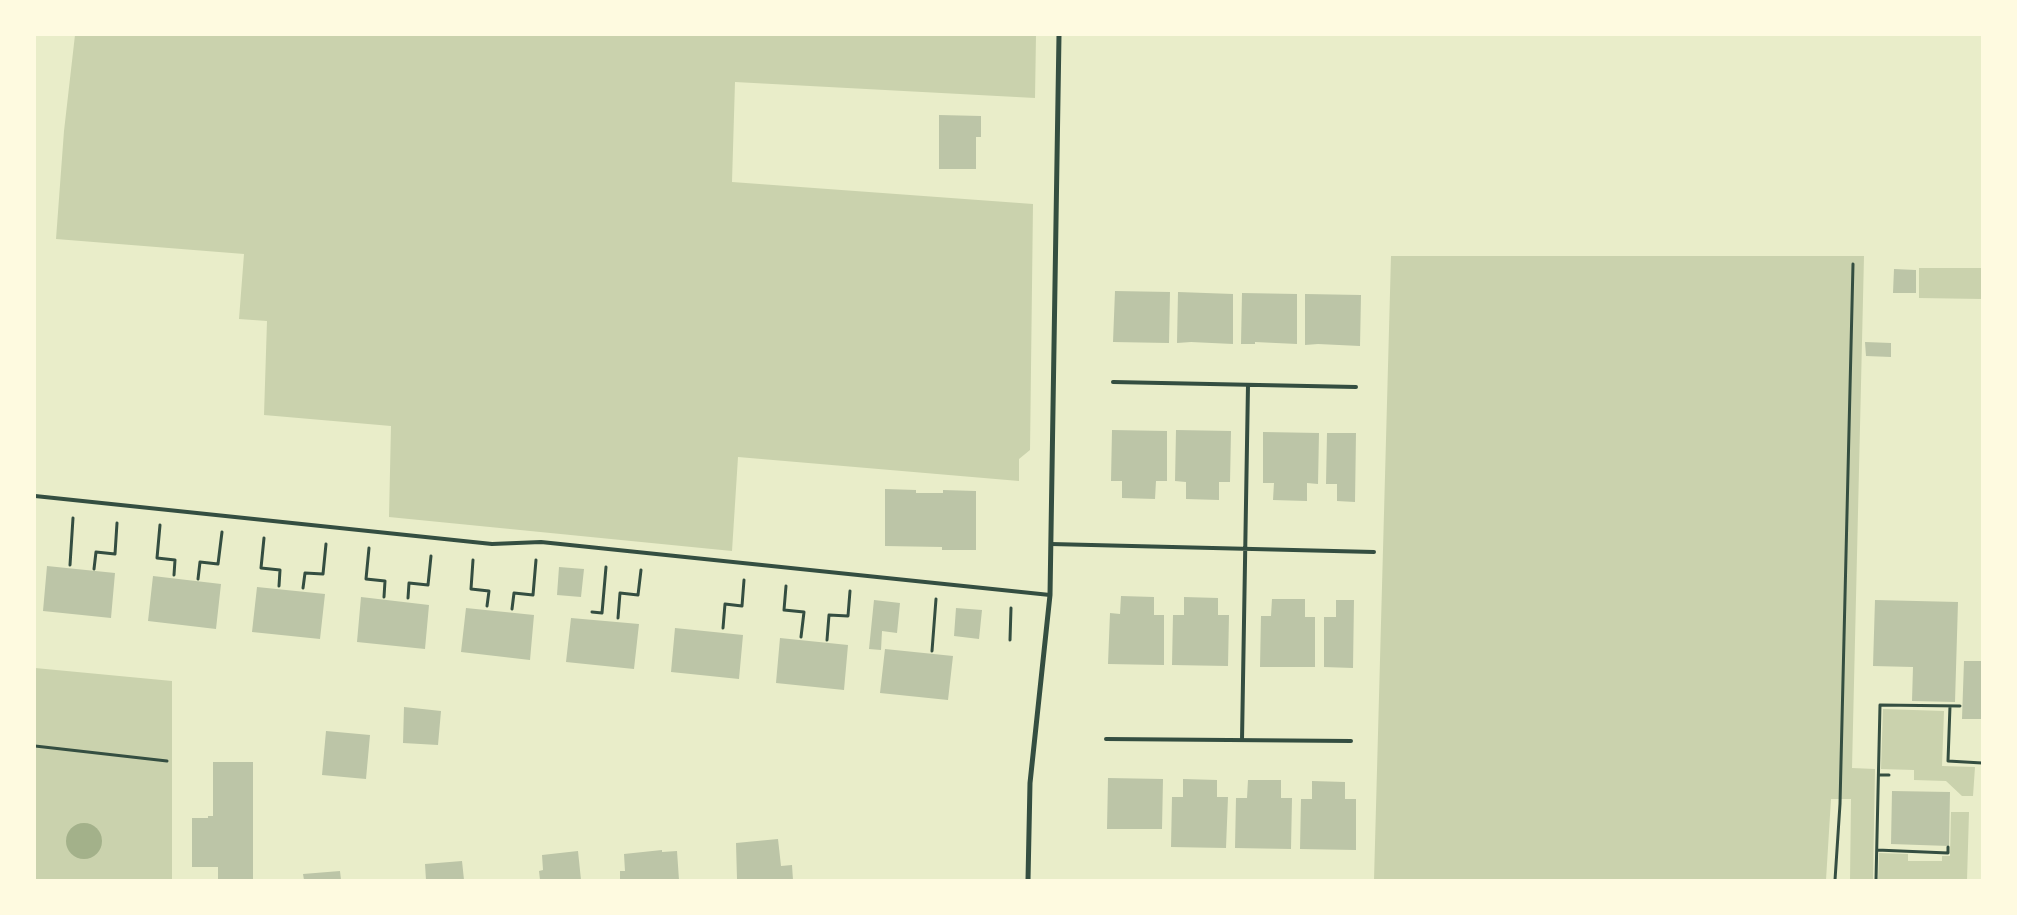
<!DOCTYPE html>
<style>
body{margin:0}
#map{position:relative;width:2017px;height:915px;overflow:hidden;background:#e9edc9;font-family:"IBM Plex Sans",sans-serif}
canvas{display:block}
.frame{position:absolute;inset:0;border:36px solid #fefae0;pointer-events:none}
</style>
<div id="map">
<canvas width="2017" height="915"></canvas>
<div class="frame"></div>
</div>
<script>
const ctx = document.querySelector('canvas').getContext('2d');
ctx.lineJoin = 'round';
function fill(path, color) {
  ctx.fillStyle = color;
  ctx.fill(path, 'evenodd');
}
function shape(rows) {
  const path = new Path2D();
  for (const r of rows) {
    if (r.length === 3) {
      path.moveTo(r[0] + r[2], r[1]);
      path.arc(r[0], r[1], r[2], 0, 2 * Math.PI);
      continue;
    }
    path.moveTo(r[0], r[1]);
    for (let i = 2; i < r.length; i += 2) path.lineTo(r[i], r[i + 1]);
  }
  return path;
}
function strokePath(path, color, width, dash) {
  ctx.strokeStyle = color;
  ctx.lineWidth = width;
  ctx.lineCap = dash ? 'butt' : 'round';
  ctx.setLineDash(dash || []);
  ctx.stroke(path);
}
fill(shape([
 [75,35,1036,35,1035,98,735,82,732,182,1033,204,1030,450,1019,459,1019,481,738,457,732,551,389,517,391,426,264,415,267,321,239,319,244,254,56,239,64,131],
 [1391,256,1864,256,1852,768,1875,769,1873,880,1850,880,1851,799,1831,799,1826,880,1374,880],
 [1919,268,1982,268,1982,299,1919,298],
 [35,668,172,681,172,880,35,880],
 [1883,709,1944,711,1942,766,1975,767,1973,796,1962,796,1946,781,1914,780,1914,770,1881,769],
 [1951,812,1969,812,1967,880,1878,880,1879,853,1908,854,1908,861,1942,861,1942,856,1950,856]
]), '#cad2ad');
fill(shape([
 [84,841,18]
]), '#a3b18a');
fill(shape([
 [939,115,981,116,981,137,976,137,976,169,939,169],
 [1894,269,1916,270,1916,293,1893,293],
 [1115,291,1170,292,1169,343,1113,342],
 [1178,292,1233,294,1233,344,1191,342,1177,343],
 [1242,293,1297,294,1297,344,1255,342,1255,344,1241,344],
 [1305,294,1361,295,1360,346,1318,344,1305,345],
 [1865,342,1891,343,1891,357,1866,356],
 [1112,430,1167,431,1167,481,1156,481,1155,499,1122,498,1122,481,1111,481],
 [1176,430,1231,431,1230,482,1219,482,1219,500,1186,499,1186,482,1175,481],
 [1263,432,1319,433,1318,484,1307,483,1307,501,1273,500,1274,483,1263,483],
 [1327,433,1356,433,1355,502,1337,501,1337,484,1326,484],
 [885,489,916,490,916,493,943,493,943,490,976,491,976,550,942,550,942,547,885,546],
 [47,566,115,573,111,618,43,611],
 [559,567,584,569,581,597,557,595],
 [153,576,221,584,216,629,148,621],
 [257,587,325,594,320,639,252,632],
 [1121,596,1154,597,1154,615,1164,615,1164,665,1108,664,1110,613,1120,614],
 [361,597,429,605,425,649,357,642],
 [1184,597,1218,598,1218,615,1229,615,1228,666,1172,665,1173,615,1184,615],
 [1272,599,1305,599,1305,617,1315,617,1315,667,1260,667,1261,616,1271,616],
 [874,600,900,603,897,633,882,631,881,650,869,649],
 [1336,600,1354,600,1353,668,1324,667,1324,617,1336,617],
 [1875,600,1958,602,1955,702,1912,701,1913,667,1873,666],
 [466,608,534,615,530,660,461,652],
 [956,608,982,610,979,639,954,636],
 [571,618,639,624,634,669,566,662],
 [675,628,743,635,739,679,671,672],
 [780,638,848,645,844,690,776,683],
 [885,649,953,656,948,700,880,693],
 [1964,661,1982,661,1982,719,1962,719],
 [404,707,441,711,438,745,403,743],
 [326,731,370,735,366,779,322,775],
 [213,762,253,762,253,880,218,880,218,867,192,867,192,818,208,818,208,816,213,816],
 [1108,778,1163,779,1162,829,1107,829],
 [1183,779,1217,780,1217,797,1228,797,1226,848,1171,847,1172,797,1183,797],
 [1248,780,1281,780,1281,798,1292,798,1291,849,1235,848,1236,798,1247,798],
 [1312,781,1345,782,1345,799,1356,799,1356,850,1300,849,1301,799,1312,799],
 [1892,791,1950,792,1949,846,1891,844],
 [778,839,781,866,792,865,793,880,737,879,736,843],
 [662,850,662,852,677,851,679,880,620,880,620,871,625,871,624,854],
 [578,851,581,880,540,880,539,871,543,870,542,855],
 [462,861,464,880,426,880,425,864],
 [340,871,341,880,304,880,303,874]
]), '#bcc5a7');
strokePath(shape([
 [160,525,157,558,175,560,174,575],
 [264,538,261,568,280,570,279,586],
 [369,548,366,579,385,581,384,597],
 [473,560,471,589,489,591,487,606],
 [70,565,73,518],
 [94,569,96,552,115,554,117,523],
 [198,579,200,562,218,564,222,532],
 [786,586,784,610,804,612,801,637],
 [303,588,305,573,323,574,326,544],
 [408,598,409,583,428,585,431,556],
 [512,609,514,593,533,595,536,560],
 [592,612,602,613,606,567],
 [618,618,620,593,638,595,641,570],
 [723,628,725,604,742,606,744,580],
 [827,640,829,615,848,616,850,591],
 [1010,640,1011,608],
 [932,651,936,599],
 [1950,706,1948,761,1982,763],
 [35,746,167,761],
 [1879,775,1889,775],
 [1877,850,1948,853,1948,847],
 [1835,880,1840,804,1853,264],
 [1876,880,1880,705,1960,706]
]), '#344e41', 3);
strokePath(shape([
 [1113,382,1356,387],
 [35,496,492,544,541,542,1050,595],
 [1051,544,1374,552],
 [1106,739,1351,741],
 [1242,740,1248,385]
]), '#344e41', 4);
strokePath(shape([
 [1028,880,1030,783,1050,595,1059,35]
]), '#344e41', 5);
</script>
